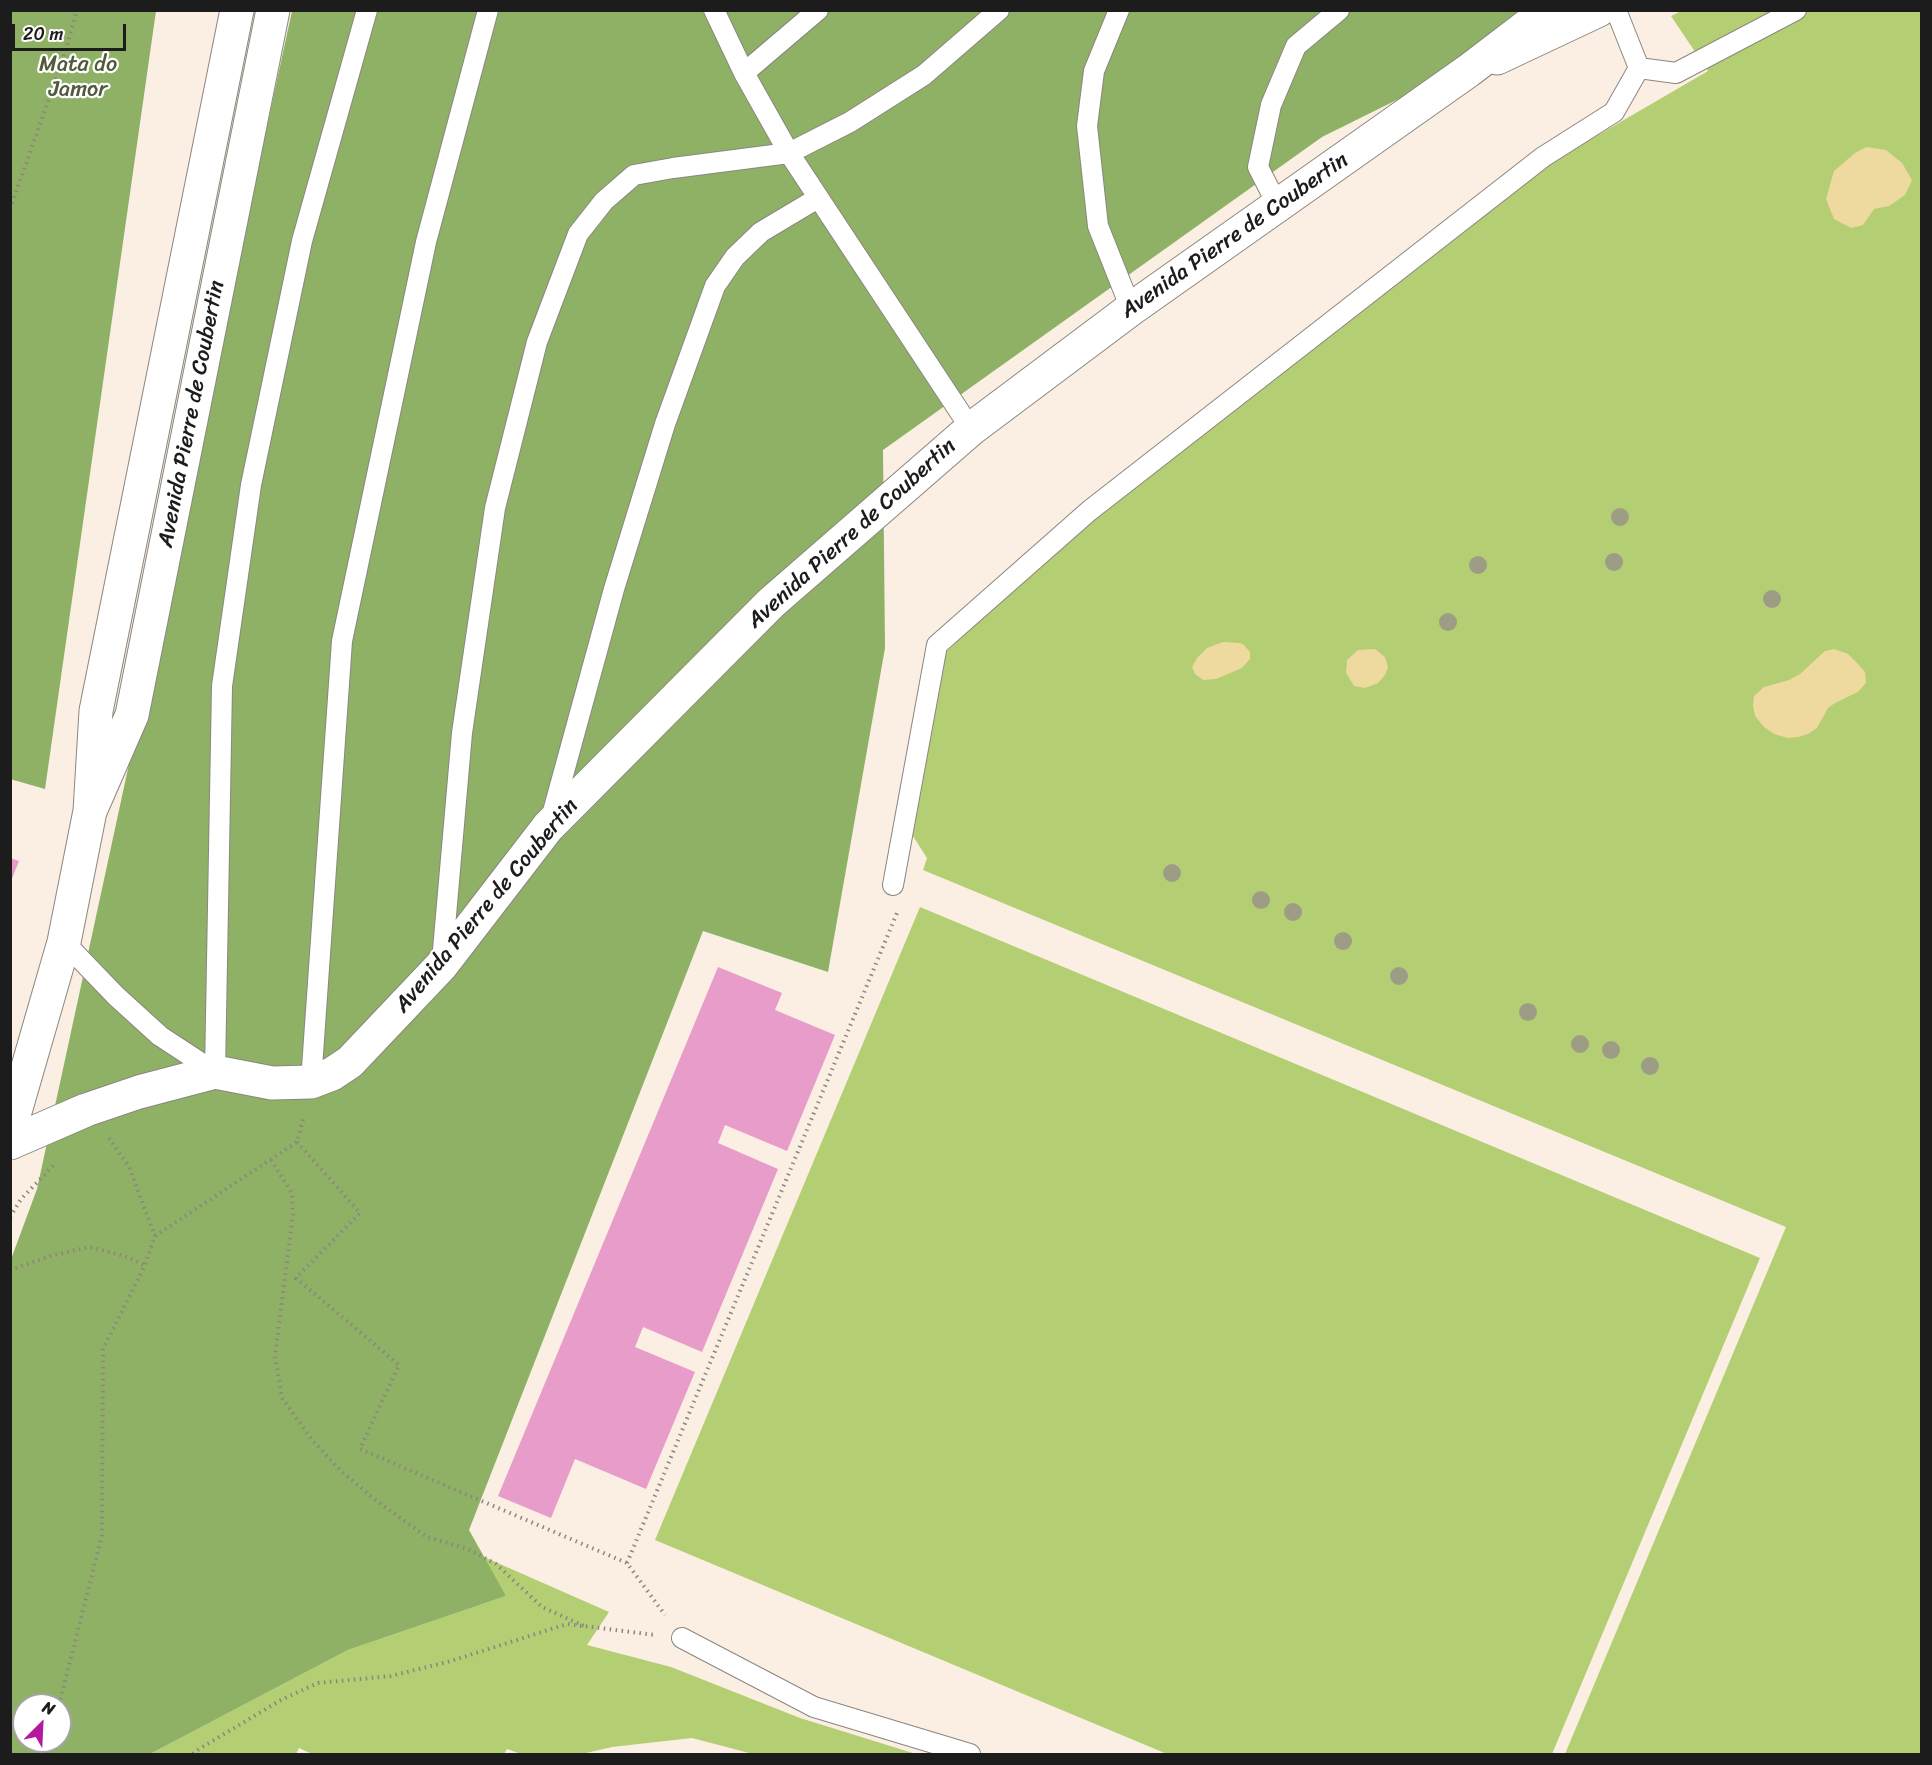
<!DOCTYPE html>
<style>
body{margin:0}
#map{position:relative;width:1932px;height:1765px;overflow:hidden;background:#faefe2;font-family:Sriracha,sans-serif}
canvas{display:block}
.frame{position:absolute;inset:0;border:12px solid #1c1c1c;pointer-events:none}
.north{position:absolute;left:12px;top:1693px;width:60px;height:60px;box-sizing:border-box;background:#fff;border:2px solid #a4a4a4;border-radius:50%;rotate:24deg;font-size:16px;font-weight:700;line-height:24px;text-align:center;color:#1c1c1c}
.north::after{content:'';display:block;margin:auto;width:21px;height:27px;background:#b5179e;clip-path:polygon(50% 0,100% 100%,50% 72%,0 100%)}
.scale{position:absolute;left:12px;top:24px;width:114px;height:27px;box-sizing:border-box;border:3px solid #1c1c1c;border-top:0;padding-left:8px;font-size:18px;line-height:21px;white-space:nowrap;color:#1c1c1c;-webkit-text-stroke:4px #fff;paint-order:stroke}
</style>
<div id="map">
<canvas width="1932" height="1765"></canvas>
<div class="frame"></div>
<div class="north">N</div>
<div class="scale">20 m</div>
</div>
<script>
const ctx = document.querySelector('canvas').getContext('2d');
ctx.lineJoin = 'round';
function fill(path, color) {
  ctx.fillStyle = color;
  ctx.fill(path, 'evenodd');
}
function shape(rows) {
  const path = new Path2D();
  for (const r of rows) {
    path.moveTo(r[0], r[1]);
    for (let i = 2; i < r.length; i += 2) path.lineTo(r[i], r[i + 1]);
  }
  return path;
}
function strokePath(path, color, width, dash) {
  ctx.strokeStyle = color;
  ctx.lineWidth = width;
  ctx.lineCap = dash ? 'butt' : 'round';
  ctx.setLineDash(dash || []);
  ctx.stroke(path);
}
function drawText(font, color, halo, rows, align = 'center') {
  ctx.font = font + ' Sriracha,sans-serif';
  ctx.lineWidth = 4.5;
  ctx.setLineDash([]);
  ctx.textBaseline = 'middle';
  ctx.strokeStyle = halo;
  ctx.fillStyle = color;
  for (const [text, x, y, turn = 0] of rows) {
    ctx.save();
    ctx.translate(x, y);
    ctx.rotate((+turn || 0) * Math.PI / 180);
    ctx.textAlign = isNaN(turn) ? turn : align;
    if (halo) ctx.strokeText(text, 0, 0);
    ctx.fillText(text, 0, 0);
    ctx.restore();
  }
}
fill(shape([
 [1683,10,1921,11,1921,1754,1565,1754,1786,1227,923,870,927,858,911,833,946,652,1027,577,1050,553,1550,163,1708,71,1671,16],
 [920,907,1760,1258,1552,1754,1167,1754,655,1540],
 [475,1553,609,1612,587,1645,671,1667,800,1718,916,1754,753,1754,692,1738,612,1747,582,1754,521,1754,507,1749,504,1754,312,1754,299,1748,296,1754,150,1754,348,1650,506,1596]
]), '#b4ce73');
fill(shape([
 [10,11,156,11,45,789,10,779],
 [292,11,1576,11,1322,137,883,450,885,648,828,972,703,931,469,1530,506,1596,348,1650,150,1754,11,1754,10,1262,37,1189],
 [24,1705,60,1705,60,1741,24,1741]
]), '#8fb165');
fill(shape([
 [1866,147,1886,150,1902,163,1912,180,1905,195,1889,206,1874,209,1863,225,1851,228,1834,219,1826,199,1834,171,1855,153],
 [1223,642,1240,643,1244,645,1250,652,1250,659,1242,668,1216,679,1203,680,1195,674,1192,667,1197,658,1207,648],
 [1375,649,1385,657,1388,667,1385,675,1378,683,1365,688,1354,686,1346,673,1347,660,1358,650],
 [1834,649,1848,654,1859,665,1865,672,1866,683,1858,692,1835,703,1828,708,1817,728,1808,734,1798,737,1788,738,1774,734,1764,727,1755,716,1753,705,1754,696,1764,687,1789,680,1800,674,1825,651]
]), '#eeda9e');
fill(shape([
 [10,858,19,861,11,881,10,881],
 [718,967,782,993,775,1010,835,1035,787,1151,725,1125,718,1143,778,1169,702,1352,643,1327,635,1347,695,1372,646,1489,575,1459,551,1518,498,1496]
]), '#e89cc9');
const service = shape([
 [714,10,744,73,789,153,971,429],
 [1119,10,1094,71,1087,126,1098,226,1131,309],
 [1616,10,1639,68,1676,73,1796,10],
 [744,73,818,10],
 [1278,206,1258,167,1271,105,1296,46,1339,10],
 [551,819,614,589,665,424,715,286,735,257,761,232,818,198],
 [893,885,937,645,1089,511,1543,157,1614,112,1639,68],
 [64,942,116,996,160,1036,215,1072],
 [442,961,462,733,495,508,537,342,578,234,604,201,634,175,673,168,789,153,850,122,924,75,999,10],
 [215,1072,222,686,251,485,302,241,367,10],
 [311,1082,342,641,426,242,488,10],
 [682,1638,814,1707,970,1754]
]);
const minor = shape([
 [1497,58,1599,10],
 [91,809,132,715,273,10]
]);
const tertiary = shape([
 [10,1129,64,942,90,811,96,711,237,10],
 [10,1143,86,1110,139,1092,215,1072,272,1083,311,1082,332,1074,350,1062,441,966,548,827,771,603,971,429,1131,309,1468,71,1548,10]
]);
strokePath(service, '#8b867f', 22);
strokePath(minor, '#8b867f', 35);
strokePath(tertiary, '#8b867f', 35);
strokePath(shape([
 [10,209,63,59,77,10],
 [109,1138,129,1167,155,1236],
 [297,1142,360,1213,296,1278,399,1365,360,1449,627,1563,665,1615],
 [271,1160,292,1193,293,1215,275,1356,282,1398,312,1440,341,1471,374,1499,427,1537,468,1549,496,1564,542,1607,584,1626],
 [10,1217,21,1199,54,1165],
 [10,1270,50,1256,90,1247,127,1257,144,1265],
 [627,1563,897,913],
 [59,1705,102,1535,103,1349,145,1265,155,1236,297,1142,303,1119],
 [47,1754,50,1741],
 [193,1754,199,1749,281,1700,318,1683,391,1676,451,1661,567,1624,655,1635]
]), '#8b867f', 4, [1.5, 4.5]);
strokePath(service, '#fff', 20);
strokePath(minor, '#fff', 33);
strokePath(tertiary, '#fff', 33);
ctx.fillStyle = '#9d9d86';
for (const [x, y] of [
 [1620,517],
 [1614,562],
 [1478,565],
 [1772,599],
 [1448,622],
 [1172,873],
 [1261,900],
 [1293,912],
 [1343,941],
 [1399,976],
 [1528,1012],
 [1580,1044],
 [1611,1050],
 [1650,1066]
]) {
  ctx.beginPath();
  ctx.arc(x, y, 9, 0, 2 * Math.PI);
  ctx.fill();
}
drawText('22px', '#515a3a', '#fff', [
 ["Mata do",78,65],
 ["Jamor",78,90]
]);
drawText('22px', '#1c1c1c', '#fff', [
 ["Avenida Pierre de Coubertin",1235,236,-35],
 ["Avenida Pierre de Coubertin",192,414,-79],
 ["Avenida Pierre de Coubertin",852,534,-42],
 ["Avenida Pierre de Coubertin",487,906,-50]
]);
</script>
